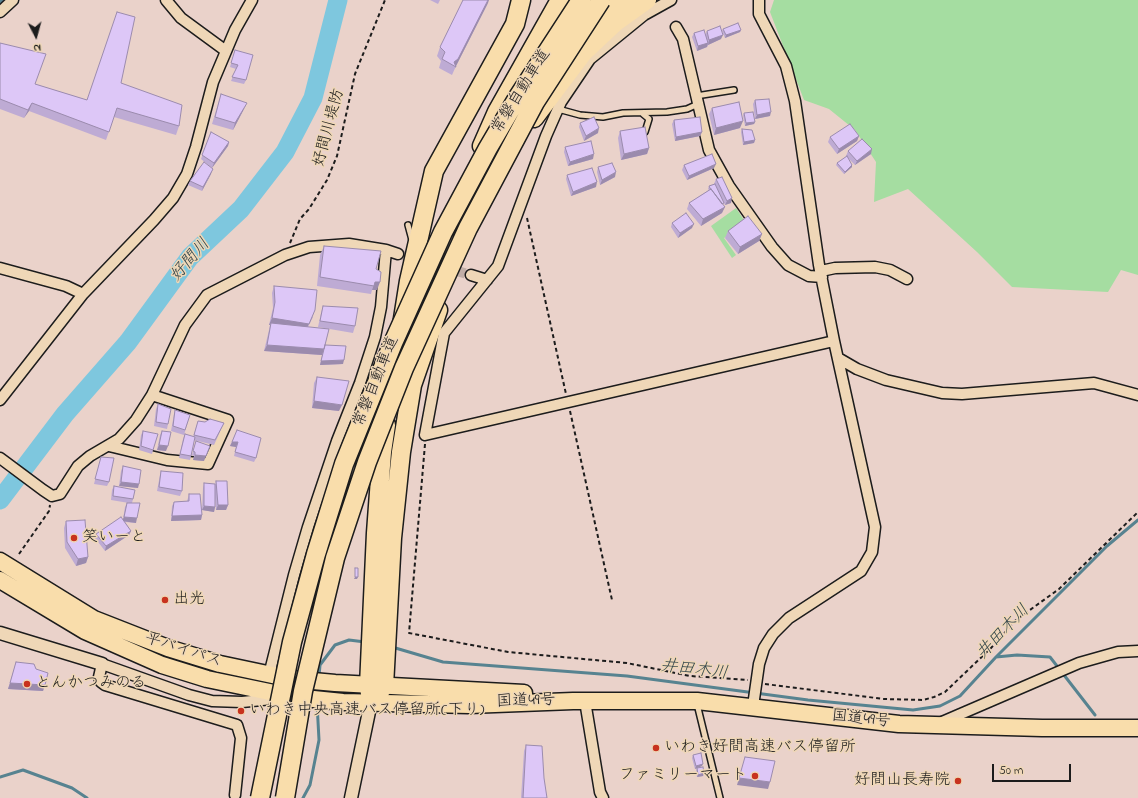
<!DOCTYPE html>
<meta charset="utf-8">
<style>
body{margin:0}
#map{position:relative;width:1138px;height:798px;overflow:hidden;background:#ead2ca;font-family:"Indie Flower",sans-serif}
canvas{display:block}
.north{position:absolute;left:16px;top:16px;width:40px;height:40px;-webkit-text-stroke:3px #efd7b7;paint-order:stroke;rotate:174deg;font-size:11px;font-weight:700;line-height:16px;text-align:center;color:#1c1c1c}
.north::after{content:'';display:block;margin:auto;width:14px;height:18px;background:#1c1c1c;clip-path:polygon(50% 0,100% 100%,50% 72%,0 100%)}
.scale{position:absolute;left:992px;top:764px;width:79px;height:18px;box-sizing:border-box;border:2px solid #1c1c1c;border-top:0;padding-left:5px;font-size:12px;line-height:14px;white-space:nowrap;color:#1c1c1c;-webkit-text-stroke:3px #efd7b7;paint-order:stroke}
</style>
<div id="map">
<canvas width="1138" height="798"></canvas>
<div class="north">N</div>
<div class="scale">50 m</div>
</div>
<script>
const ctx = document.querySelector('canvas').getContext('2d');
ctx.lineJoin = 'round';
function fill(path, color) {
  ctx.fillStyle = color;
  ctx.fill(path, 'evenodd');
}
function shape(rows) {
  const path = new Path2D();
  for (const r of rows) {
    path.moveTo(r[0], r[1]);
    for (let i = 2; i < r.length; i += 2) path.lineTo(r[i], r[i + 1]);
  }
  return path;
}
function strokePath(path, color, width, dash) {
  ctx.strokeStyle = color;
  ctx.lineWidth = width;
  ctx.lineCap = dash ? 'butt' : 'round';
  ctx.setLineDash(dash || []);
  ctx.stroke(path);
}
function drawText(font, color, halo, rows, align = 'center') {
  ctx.font = font + ' "Indie Flower","Klee One",sans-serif';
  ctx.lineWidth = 3;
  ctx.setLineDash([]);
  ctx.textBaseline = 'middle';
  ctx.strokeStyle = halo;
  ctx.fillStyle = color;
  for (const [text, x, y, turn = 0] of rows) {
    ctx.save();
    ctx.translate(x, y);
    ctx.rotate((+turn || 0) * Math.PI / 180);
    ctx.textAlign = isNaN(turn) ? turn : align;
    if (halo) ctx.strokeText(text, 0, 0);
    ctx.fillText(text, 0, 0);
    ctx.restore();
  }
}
fill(shape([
 [774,0,1138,0,1138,275,1121,270,1108,292,1012,287,977,252,908,189,874,202,876,162,855,130,829,109,804,100,770,12],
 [736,208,746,223,724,238,736,255,732,258,711,226]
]), '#a5dda1');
strokePath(shape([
 [0,2,2,0],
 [392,647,443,662,627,676,808,700,913,710,940,706,960,696,996,657,1107,546,1138,520],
 [996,657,1017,655,1050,657,1095,715],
 [319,676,320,665,335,645,349,640,365,642],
 [0,777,23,770,72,788,87,798],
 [303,798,310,785,319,740,317,703]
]), '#578390', 3);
strokePath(shape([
 [0,500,65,414,128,342,190,257,241,209,285,152,313,98,338,0]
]), '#7ec7de', 19);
strokePath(shape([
 [398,254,471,275]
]), '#c1aea7', 10, [10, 5]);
const service = shape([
 [696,96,734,90],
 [558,109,580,115,603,117,623,113,667,112,687,109,698,104],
 [643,114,649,119,645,132],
 [408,225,412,240],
 [697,704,720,798]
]);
const minor = shape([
 [166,0,181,18,226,51],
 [671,0,644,15,590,59,561,102,546,136,498,266,444,333,425,435,834,341],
 [0,12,13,0],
 [676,27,683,39,709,150,729,186,772,247,788,265,809,276,822,277],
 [386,250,398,254],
 [0,268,66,286,83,294],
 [821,271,835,268,875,267,890,270,907,279],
 [471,275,487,280],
 [838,358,857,369,886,380,942,393,962,394,1094,383,1138,395],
 [0,400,83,294,154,220,173,198,187,174,196,147,213,82,235,30,252,0],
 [109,446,167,460,208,464,228,420,152,395],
 [0,458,43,490,52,496,60,494,78,466,90,456,119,439,136,420,152,395,185,325,207,295,285,255,309,247,349,244,386,250,381,307,375,337,360,383,337,441,308,527,294,575,269,675],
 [585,701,600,792,603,798],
 [753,706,759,664,764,648,773,634,789,618,861,571,872,552,875,527,834,341,819,265,795,101,786,66,759,14,759,0],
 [942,722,1079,663,1118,652,1138,651],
 [235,795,241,738,237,725,105,685,101,682,99,677,102,664,189,695,212,701,242,702,282,698]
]);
const tertiary = shape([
 [0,633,102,664],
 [351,798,371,702]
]);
const trunk = shape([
 [0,561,94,619,168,648,220,664,291,679,335,683,524,693],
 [0,580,85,631,162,665,207,679,294,697,343,702,469,705,573,701,697,701,899,724,1042,728,1138,728]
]);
const motorway = shape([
 [580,32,626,0],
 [534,118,583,53,616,22,647,0],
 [482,146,497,112,560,0],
 [392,388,409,281,434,171,515,24,521,0],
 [371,702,384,686,392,538,401,452,412,385,438,310],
 [371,702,369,686,376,533,382,452,386,425]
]);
strokePath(service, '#1c1c1c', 8);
strokePath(minor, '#1c1c1c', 13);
strokePath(tertiary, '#1c1c1c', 15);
strokePath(trunk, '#1c1c1c', 19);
strokePath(motorway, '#1c1c1c', 21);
strokePath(shape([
 [527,218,566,394],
 [290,243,300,219,309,209,327,180,337,156,355,74,385,0],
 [570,411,612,600],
 [425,444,409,633,508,652,627,663,690,676,748,680],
 [19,554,49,511,50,505],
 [765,684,884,699,923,700,934,697,945,692,991,648,1016,620,1059,589,1138,512]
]), '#1c1c1c', 2, [4, 3]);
strokePath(service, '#efd7b7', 5);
strokePath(minor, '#efd7b7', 10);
strokePath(tertiary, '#efd7b7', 12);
strokePath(trunk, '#f9ddab', 16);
strokePath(motorway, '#f9ddab', 18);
const motorwayBridge = shape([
 [260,798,292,642,316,554,344,464,393,343,443,232,488,148,518,97,581,0],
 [285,798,303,691,335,558,367,462,404,368,468,228,535,102,601,0]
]);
strokePath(motorwayBridge, '#1c1c1c', 21, []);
strokePath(motorwayBridge, '#f9ddab', 18);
fill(shape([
 [430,0,440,0,438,4],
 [488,3,456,66,452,75,439,68,441,61,437,56,440,47],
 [723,29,741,30,740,32,725,38,722,31],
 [707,31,721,39,708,45,707,47,697,51,692,37,694,33,705,35],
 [0,43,35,84,87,100,121,83,179,126,176,135,114,117,106,140,29,111,24,118,0,109],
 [235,50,246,80,244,84,231,81,236,69,230,67],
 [221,94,244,109,233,130,212,124],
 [755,100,770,116,755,119,753,104],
 [712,108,740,128,714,135,709,114],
 [744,113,755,122,754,124,745,126,743,115],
 [674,120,702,132,700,136,675,141,672,124],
 [580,123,598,133,584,141,579,127],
 [742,129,755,140,754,143,743,145,741,132],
 [620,131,649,148,647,154,621,160,618,138],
 [211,132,229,142,228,146,212,168,201,159],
 [859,136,857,141,837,154,828,142,830,137],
 [565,147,593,159,568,166,564,152],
 [848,151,871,154,855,165,848,158,852,167,844,174,836,165,837,163,847,156,846,156],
 [684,165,714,168,687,180,682,170],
 [598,167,615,177,600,185,597,172],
 [211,174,202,191,188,185,190,181],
 [567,175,596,187,571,196,566,179],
 [716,179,731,203,725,205,720,195,723,205,722,213,701,226,687,209,689,203,709,190,708,189,709,186,714,184],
 [672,223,692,228,678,238,671,227],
 [728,231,762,234,759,241,738,254,725,238],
 [324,246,376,269,377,290,372,290,371,294,317,286,320,255],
 [274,286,313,317,308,327,343,364,320,365,322,355,264,351,269,330,270,325,269,325,273,308,272,293],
 [323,306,355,326,353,333,318,327,321,313],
 [317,377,339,411,312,408,314,383],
 [158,404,168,424,167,429,154,426,156,409],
 [175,410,190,415,184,435,171,431,174,414],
 [198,421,205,422,224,423,214,445,194,440,191,456,190,460,179,458,183,439,185,434,193,437],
 [237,430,256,458,254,462,234,456,236,447,230,446],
 [143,431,153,450,152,454,139,450,141,435],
 [162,431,166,451,157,450,160,435],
 [196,441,204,461,193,460,194,456,192,455],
 [101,457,109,482,107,486,94,484],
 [123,466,138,488,119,486,121,471],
 [161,471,182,491,180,496,157,491,160,475],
 [216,481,228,505,226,510,216,510,215,498,215,507,214,512,202,510,203,488,204,483,215,485],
 [114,486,133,499,132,503,136,523,125,522,131,531,129,535,105,551,95,538,96,534,123,519,125,507,127,503,129,503,111,500,112,490],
 [189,494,202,515,201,520,171,521,172,506,174,502,187,501,188,498],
 [66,521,88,557,86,563,76,566,65,548,64,528],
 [16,662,36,669,45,685,43,691,8,689],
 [526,745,547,798,521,798,524,751],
 [693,755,702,766,695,769,692,758],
 [697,768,704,773,703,776,697,777,696,771]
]), '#beabd4');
fill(shape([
 [488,0,489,0,488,3,455,68,455,66,454,62],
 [741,30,740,32,725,38,726,35],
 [723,35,721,39,708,45,709,40],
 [708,43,707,47,697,51,698,46],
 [32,103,29,111,24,118,28,110],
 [247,103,244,109,233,130,235,123],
 [771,112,770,116,755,119,757,115],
 [743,121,740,128,714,135,716,128],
 [755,122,754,124,745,126,746,123],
 [599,128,598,133,584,141,586,136],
 [702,132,700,136,675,141,676,137],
 [859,136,857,141,837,154,839,149],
 [755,140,754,143,743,145,744,142],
 [229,142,228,146,212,168,214,163],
 [649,148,647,154,621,160,624,154],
 [872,149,871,154,855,165,857,161],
 [594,154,593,159,568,166,570,162],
 [716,164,714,168,687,180,689,176],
 [852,165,852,167,844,174,845,172],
 [213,169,211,174,202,191,203,187],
 [616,172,615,177,600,185,602,180],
 [597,182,596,187,571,196,573,192],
 [732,198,731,203,725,205,727,201],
 [725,207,722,213,701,226,703,219],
 [694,224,692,228,678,238,680,233],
 [762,234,759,241,738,254,740,247],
 [375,282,380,282,377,290,372,290],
 [315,310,306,330,271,323,270,325,269,325,272,318],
 [267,345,324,349,322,355,264,351],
 [344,360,343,364,320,365,321,361],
 [314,401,342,405,339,411,312,408],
 [232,442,238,442,236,447,230,446],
 [159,445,168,446,166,451,157,450],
 [195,455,206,456,204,461,193,460],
 [121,482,139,484,138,488,119,486],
 [218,505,228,505,226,510,216,510],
 [204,506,215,507,214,512,202,510],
 [202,515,201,520,171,521,172,516],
 [124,517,137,518,136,523,122,521],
 [131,531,129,535,105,551,106,546],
 [88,557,86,563,76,566,78,559],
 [355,577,358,577,357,579,354,579],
 [10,683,45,685,43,691,8,689],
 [703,764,702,766,695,769,696,766],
 [704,773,703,776,697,777,698,775],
 [739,778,770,782,768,789,737,785]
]), '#9b8bad');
const building = shape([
 [463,0,488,0,458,59,454,62,456,67,442,59,445,52,440,47,463,0],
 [117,12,135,17,121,83,182,105,179,126,117,108,109,132,32,103,28,110,0,99,0,43,46,54,35,84,87,100,117,12],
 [738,23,741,30,726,35,723,29,738,23],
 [720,26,723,35,709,40,707,31,720,26],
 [704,30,708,43,698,46,694,33,704,30],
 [235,50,253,55,246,80,232,77,238,65,231,63,235,50],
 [221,94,247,103,235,123,215,117,221,94],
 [769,99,771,112,757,115,755,100,769,99],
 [739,102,743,121,716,128,712,108,739,102],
 [753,112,755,122,746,123,744,113,753,112],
 [594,117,599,128,586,136,580,123,594,117],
 [700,117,702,132,676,137,674,120,700,117],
 [850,124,859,136,839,149,830,137,850,124],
 [645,127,649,148,624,154,620,131,645,127],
 [742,129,752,130,755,140,744,142,742,129],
 [211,132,229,142,214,163,202,155,211,132],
 [862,139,872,149,857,161,848,151,862,139],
 [591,141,594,154,570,162,565,147,591,141],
 [712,154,716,164,689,176,684,165,712,154],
 [847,156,852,165,845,172,837,163,847,156],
 [204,162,213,169,203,187,190,181,204,162],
 [612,163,616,172,602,180,598,167,612,163],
 [592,168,597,182,573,192,567,175,592,168],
 [722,177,732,198,727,201,716,179,722,177],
 [715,184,724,203,722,204,711,189,711,190,709,186,715,184],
 [711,189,725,207,703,219,689,203,711,189],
 [686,213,694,224,680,233,672,223,686,213],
 [748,216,762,234,740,247,728,231,748,216],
 [324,246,381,251,376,269,381,272,380,282,375,282,374,286,320,277,324,246],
 [274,286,317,290,315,310,309,324,272,318,275,302,274,286],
 [323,306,358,308,355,326,320,321,323,306],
 [271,323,329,329,324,349,267,345,271,323],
 [325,345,346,346,344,360,321,361,325,345],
 [317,377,349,381,342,405,314,401,317,377],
 [158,404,171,409,168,424,156,422,158,404],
 [175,410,190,415,185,430,173,426,175,410],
 [210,419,224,423,215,440,194,435,198,421,205,422,210,419],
 [237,430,261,438,256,458,235,452,238,442,232,442,237,430],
 [143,431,158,434,153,450,141,446,143,431],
 [162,431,171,432,168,446,159,445,162,431],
 [185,434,195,437,191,456,180,454,185,434],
 [196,441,210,446,206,456,195,455,195,452,193,451,196,441],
 [101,457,114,458,109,482,95,479,101,457],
 [123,466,141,470,139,484,121,482,123,466],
 [161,471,183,473,182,491,159,487,161,471],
 [216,481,227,481,228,505,218,505,216,481],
 [204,483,215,484,215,507,204,506,204,483],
 [114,486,135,490,133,499,113,496,114,486],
 [189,494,200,494,202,515,172,516,174,502,189,501,189,494],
 [127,503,140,503,137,518,124,517,127,503],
 [121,517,131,531,106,546,96,534,121,517],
 [85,520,88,557,78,559,67,542,66,521,85,520],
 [355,568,358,568,358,577,355,577,355,568],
 [16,662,34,664,36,669,48,673,45,685,10,683,16,662],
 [526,745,542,746,544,778,547,798,523,798,526,745],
 [701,753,703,764,696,766,693,755,701,753],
 [745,757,775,761,770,782,739,778,745,757],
 [703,767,704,773,698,775,697,768,703,767]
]);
fill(building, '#ddc7f7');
strokePath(building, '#9b8bad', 1);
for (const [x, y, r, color] of [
 [74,538,4,"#c8321e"],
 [165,600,4,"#c8321e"],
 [27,684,4,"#c8321e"],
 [241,711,4,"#c8321e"],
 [656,748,4,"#c8321e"],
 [755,776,4,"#c8321e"],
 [958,781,4,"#c8321e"]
]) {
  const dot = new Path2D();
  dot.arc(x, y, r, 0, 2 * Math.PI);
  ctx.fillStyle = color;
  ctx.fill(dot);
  strokePath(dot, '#efd7b7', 1.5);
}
drawText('16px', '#1c1c1c', '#efd7b7', [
 ["常磐自動車道",522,92,-58],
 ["好間川堤防",330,128,-75],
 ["常磐自動車道",377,382,-68],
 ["平バイパス",183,651,18],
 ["国道49号",526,702,-2],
 ["国道49号",861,720,6]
]);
drawText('16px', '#1c1c1c', '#efd7b7', [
 ["笑いーと",82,538],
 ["出光",173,600],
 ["とんかつみのる",35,684],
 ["いわき中央高速バス停留所(下り)",249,711],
 ["いわき好間高速バス停留所",664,748],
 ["ファミリーマート",747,776,"right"],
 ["好間山長寿院",950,781,"right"]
], 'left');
drawText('italic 17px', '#34474c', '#efd7b7', [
 ["好間川",191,261,-49],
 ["井田木川",1004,633,-46],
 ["井田木川",694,671,7]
]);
</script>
